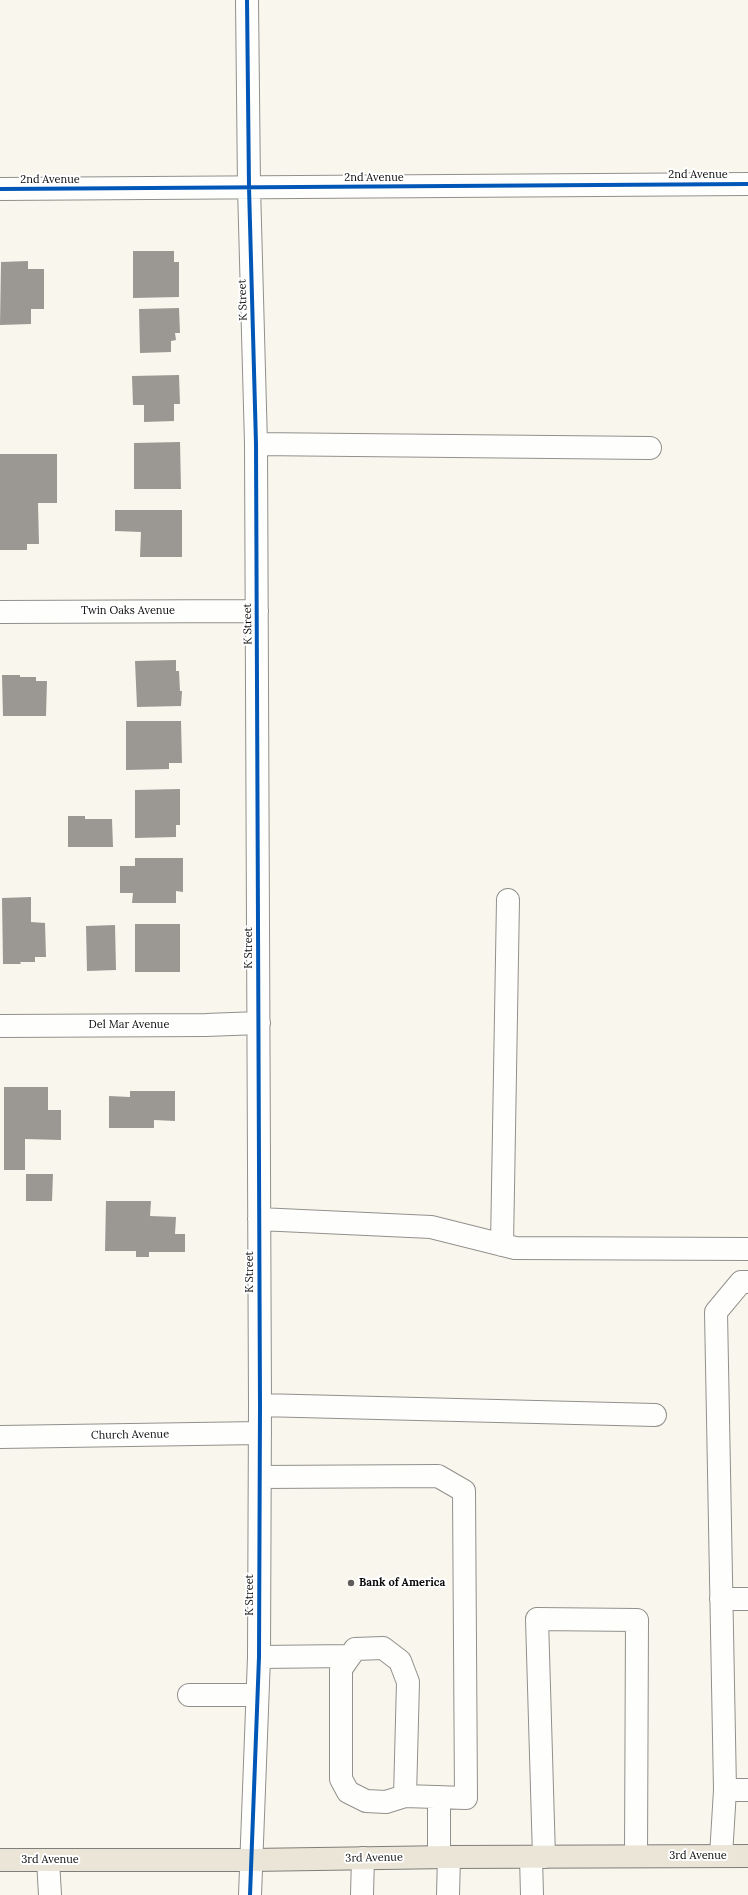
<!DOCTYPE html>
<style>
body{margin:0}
canvas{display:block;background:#f9f6ed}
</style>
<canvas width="748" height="1895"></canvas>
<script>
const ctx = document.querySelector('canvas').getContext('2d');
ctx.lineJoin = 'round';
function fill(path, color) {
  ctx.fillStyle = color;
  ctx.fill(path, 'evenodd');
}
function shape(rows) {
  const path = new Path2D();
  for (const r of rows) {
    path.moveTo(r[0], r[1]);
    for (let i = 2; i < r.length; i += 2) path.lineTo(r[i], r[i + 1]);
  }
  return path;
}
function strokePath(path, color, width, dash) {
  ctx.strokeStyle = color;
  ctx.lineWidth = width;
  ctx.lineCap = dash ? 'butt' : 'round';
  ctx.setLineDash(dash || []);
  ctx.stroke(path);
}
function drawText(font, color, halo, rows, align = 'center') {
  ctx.font = font + ' Lora,serif';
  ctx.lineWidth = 4;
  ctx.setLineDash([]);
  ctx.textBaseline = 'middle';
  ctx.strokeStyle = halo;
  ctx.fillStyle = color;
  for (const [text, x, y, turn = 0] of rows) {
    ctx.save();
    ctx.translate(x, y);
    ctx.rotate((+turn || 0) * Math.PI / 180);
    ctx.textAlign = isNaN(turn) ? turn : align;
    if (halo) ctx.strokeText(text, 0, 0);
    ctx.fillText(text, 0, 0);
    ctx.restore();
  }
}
fill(shape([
 [133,251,174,251,174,262,179,262,179,297,133,298],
 [28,261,28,269,44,269,44,309,31,309,31,324,0,325,1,262],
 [179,308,180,333,175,333,176,340,171,341,171,352,140,353,139,309],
 [179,375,180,404,174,404,174,421,144,422,144,405,133,405,132,376],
 [180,442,181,489,134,489,134,443],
 [0,454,57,454,57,503,38,503,39,544,27,544,27,550,0,550],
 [115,510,182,510,182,557,140,557,141,532,115,531],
 [176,660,176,671,179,671,180,691,182,691,181,706,137,707,135,661],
 [2,675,20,675,20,677,36,677,36,681,47,681,46,716,3,716],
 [126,721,181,721,182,763,169,763,169,769,126,770],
 [180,789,180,825,176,825,176,837,135,838,135,790],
 [68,816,85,816,85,819,112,819,113,847,68,847],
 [135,858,183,858,183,892,176,891,176,903,132,903,133,893,120,893,120,866,135,866],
 [31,897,31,922,45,923,46,957,35,957,35,962,20,962,21,964,3,964,2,898],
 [135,924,180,924,180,972,135,972],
 [115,925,116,970,87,971,86,926],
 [4,1087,48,1087,48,1110,61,1110,61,1140,25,1139,25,1170,4,1170],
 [130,1091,175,1091,175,1121,154,1120,154,1128,109,1128,109,1096,130,1097],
 [26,1174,53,1174,52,1201,26,1201],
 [106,1201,151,1201,150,1216,176,1217,175,1234,185,1234,185,1252,149,1252,149,1257,136,1257,136,1251,105,1251]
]), '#9b9894');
const minor = shape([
 [247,0,249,187,256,444,260,1405,259,1657,250,1895],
 [0,189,748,184],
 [256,444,650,448],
 [0,612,257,611],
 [0,1026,206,1025,259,1023],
 [259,1219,431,1227,515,1248,748,1249],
 [502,1245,508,900],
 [748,1282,741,1282,716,1312,725,1790,748,1790],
 [260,1405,655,1415],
 [0,1437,260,1433],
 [260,1477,438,1476,464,1491,466,1798,405,1796,386,1802,366,1801,348,1792,341,1779,341,1669,355,1649,383,1648,400,1661,408,1682,405,1796],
 [721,1599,748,1599],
 [259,1657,350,1656],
 [189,1695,256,1695],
 [721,1856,725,1790],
 [439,1857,439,1797],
 [531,1857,532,1895],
 [544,1857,537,1619,637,1620,636,1856],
 [48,1860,50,1895],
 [362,1895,363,1858],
 [448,1895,449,1857]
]);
const major = shape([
 [0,1860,251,1860,449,1857,748,1856]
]);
strokePath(minor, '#92908c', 24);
strokePath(major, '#7f7e7a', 24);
strokePath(minor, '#fefefc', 22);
strokePath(major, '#ebe5d7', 22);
strokePath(shape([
 [247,0,249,187,256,444,260,1405,259,1657,250,1895],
 [0,189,748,184]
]), '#0057b8', 4);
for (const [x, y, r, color] of [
 [351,1583,4,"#5e5d59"]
]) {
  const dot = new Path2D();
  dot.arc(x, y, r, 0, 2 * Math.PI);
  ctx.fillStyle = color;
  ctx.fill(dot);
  strokePath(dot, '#fff', 1.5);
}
drawText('11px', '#0a0a0a', '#fff', [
 ["2nd Avenue",698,175],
 ["2nd Avenue",374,178],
 ["2nd Avenue",50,180],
 ["K Street",243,300,-92],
 ["Twin Oaks Avenue",128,611],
 ["K Street",248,624,-91],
 ["K Street",249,948,-90],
 ["Del Mar Avenue",129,1025],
 ["K Street",250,1272,-90],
 ["Church Avenue",130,1435,-1],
 ["K Street",250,1595,-90],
 ["3rd Avenue",698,1856],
 ["3rd Avenue",374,1858,-1],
 ["3rd Avenue",50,1860]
]);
drawText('bold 11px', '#0a0a0a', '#fff', [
 ["Bank of America",359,1583]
], 'left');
</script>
